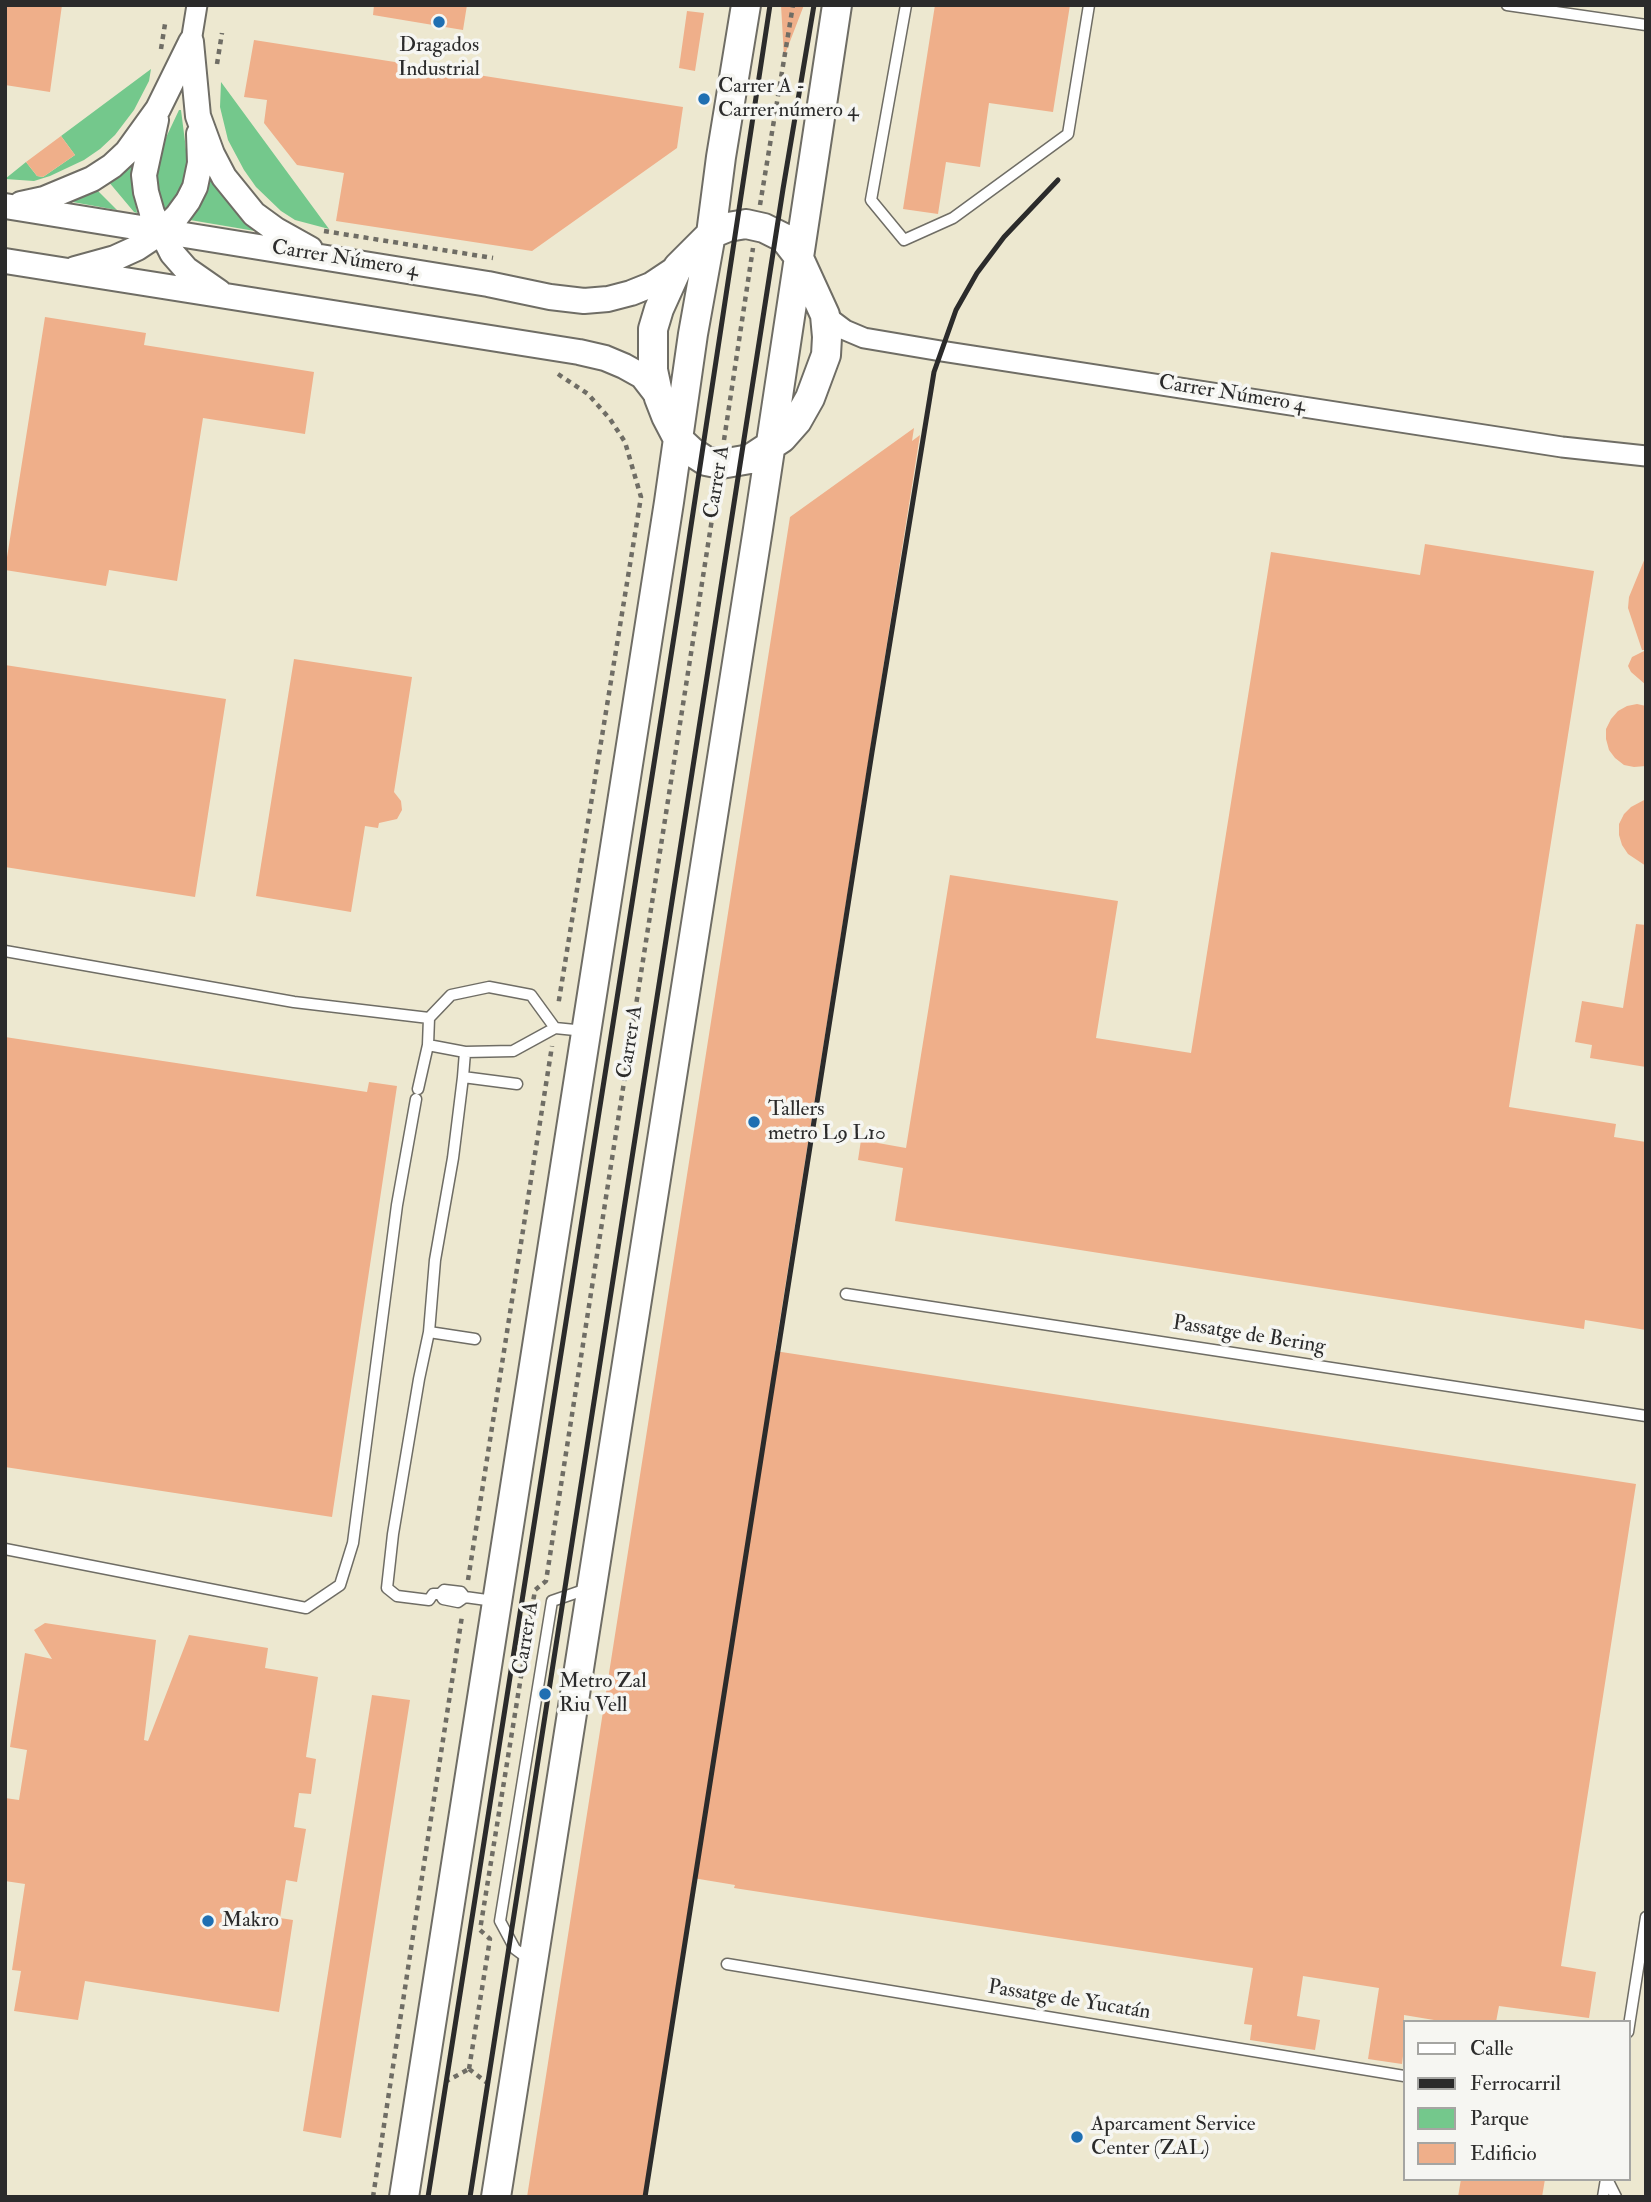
<!DOCTYPE html>
<meta charset="utf-8">
<style>
body{margin:0}
#map{position:relative;width:1651px;height:2202px;overflow:hidden;background:#ede8d0;font-family:"IM FELL Double Pica",serif}
canvas{display:block}
.frame{position:absolute;inset:0;border:7px solid #2b2b2b;pointer-events:none}
.legend{position:absolute;left:1403px;top:2020px;width:228px;height:161px;box-sizing:border-box;background:#f6f6f2;border:2px solid #a5a5a2;margin:0;padding:9px 12px;list-style:none;font-size:21px;color:#2b2b2b}
.legend li{display:flex;align-items:center;gap:14px;height:35px}
.legend b{width:35px;border:2px solid #a5a5a2}
</style>
<div id="map">
<canvas width="1651" height="2202"></canvas>
<div class="frame"></div>
<ul class="legend">
<li><b style="height:9px;background:#fff"></b>Calle</li>
<li><b style="height:9px;background:#2b2b2b"></b>Ferrocarril</li>
<li><b style="height:19px;background:#74c88c"></b>Parque</li>
<li><b style="height:19px;background:#efaf8a"></b>Edificio</li>
</ul>
</div>
<script>
const ctx = document.querySelector('canvas').getContext('2d');
ctx.lineJoin = 'round';
function fill(path, color) {
  ctx.fillStyle = color;
  ctx.fill(path, 'evenodd');
}
function shape(rows) {
  const path = new Path2D();
  for (const r of rows) {
    path.moveTo(r[0], r[1]);
    for (let i = 2; i < r.length; i += 2) path.lineTo(r[i], r[i + 1]);
  }
  return path;
}
function strokePath(path, color, width, dash) {
  ctx.strokeStyle = color;
  ctx.lineWidth = width;
  ctx.lineCap = dash ? 'butt' : 'round';
  ctx.setLineDash(dash || []);
  ctx.stroke(path);
}
function drawText(font, color, halo, rows, align = 'center') {
  ctx.font = font + ' "IM FELL Double Pica",serif';
  ctx.lineWidth = 7;
  ctx.setLineDash([]);
  ctx.textBaseline = 'middle';
  ctx.strokeStyle = halo;
  ctx.fillStyle = color;
  for (const [text, x, y, turn = 0] of rows) {
    ctx.save();
    ctx.translate(x, y);
    ctx.rotate((+turn || 0) * Math.PI / 180);
    ctx.textAlign = isNaN(turn) ? turn : align;
    if (halo) ctx.strokeText(text, 0, 0);
    ctx.fillText(text, 0, 0);
    ctx.restore();
  }
}
fill(shape([
 [151,69,149,81,134,110,115,135,100,149,84,160,50,176,34,181,5,179,26,162,37,176,43,177,75,155,61,136],
 [221,82,329,229,295,220,281,211,256,187,244,170,228,140,220,107],
 [179,110,181,110,188,165,183,186,164,211,154,181,162,146],
 [136,157,132,181,137,213,134,212,108,181],
 [207,167,261,232,190,220,196,211],
 [96,189,117,210,67,201]
]), '#74c88c');
fill(shape([
 [5,5,62,5,50,92,5,85],
 [374,5,467,5,463,30,373,15],
 [781,5,804,5,784,57],
 [935,5,1070,5,1053,112,989,103,980,167,946,162,938,214,903,209],
 [687,11,704,13,695,71,679,68],
 [254,40,683,107,677,148,532,251,336,221,344,173,297,165,264,123,267,100,244,97],
 [61,136,75,155,43,177,37,176,26,162],
 [45,317,146,333,144,345,314,372,305,434,203,418,177,581,109,570,106,586,5,570],
 [914,428,912,441,920,435,775,1351,1636,1484,1561,1966,1596,1972,1589,2018,1499,2006,1496,2022,1446,2022,1404,2015,1404,2048,1402,2064,1368,2059,1379,1988,1303,1976,1297,2016,1320,2020,1315,2050,1250,2040,1252,2025,1244,2024,1253,1968,734,1888,735,1885,693,1878,644,2197,527,2197,790,517],
 [1425,544,1594,571,1509,1107,1616,1124,1614,1137,1646,1142,1646,1330,1585,1320,1584,1329,895,1221,903,1168,858,1160,861,1140,906,1148,950,875,1118,901,1096,1038,1191,1053,1271,552,1420,575],
 [1645,558,1646,650,1642,650,1628,608,1629,597],
 [1646,650,1646,685,1631,672,1628,666,1632,657],
 [294,659,412,677,394,792,401,801,402,810,397,819,379,823,378,828,365,826,351,912,256,896],
 [5,665,226,699,195,897,5,867],
 [1637,704,1646,706,1646,766,1634,767,1624,765,1615,758,1609,750,1606,739,1606,729,1611,719,1618,711,1627,706],
 [1646,799,1646,866,1628,854,1622,845,1619,835,1619,824,1624,814,1631,807],
 [1636,924,1646,925,1646,1067,1590,1058,1592,1045,1575,1042,1582,1001,1623,1008],
 [5,1037,367,1092,369,1082,397,1086,332,1517,5,1467],
 [45,1623,156,1640,144,1740,148,1741,189,1635,268,1648,265,1668,318,1677,306,1757,316,1759,311,1794,299,1793,294,1827,306,1829,297,1882,286,1880,280,1918,293,1920,279,2012,85,1981,78,2020,14,2011,21,1971,12,1970,25,1884,5,1881,5,1798,19,1800,27,1750,10,1747,25,1653,52,1659,34,1630],
 [372,1695,410,1700,341,2138,303,2131],
 [1461,2179,1545,2179,1542,2197,1458,2197]
]), '#efaf8a');
const service = shape([
 [906,5,871,200,904,240,953,218,1068,134,1089,5],
 [1507,5,1646,25],
 [5,951,294,1002,429,1018,428,1045,418,1089],
 [429,1018,451,995,489,987,531,995,555,1028],
 [428,1045,465,1052,513,1051,555,1028,585,1031],
 [463,1077,465,1052],
 [846,1294,1646,1416],
 [429,1332,419,1379,393,1534,387,1588,397,1596,429,1600,433,1594,440,1594,444,1590,461,1592,465,1597,494,1601],
 [475,1339,429,1332,435,1260,453,1158,463,1077,517,1084],
 [5,1549,306,1608,340,1585,353,1543,397,1205,416,1099],
 [440,1594,443,1599,458,1602,465,1597],
 [530,1960,515,1949,500,1921,552,1601,587,1589],
 [727,1964,1404,2076],
 [1628,2032,1646,1917],
 [1607,2179,1616,2197],
 [1603,2197,1606,2179]
]);
const minor = shape([
 [191,42,197,5],
 [825,315,845,330,864,338,941,351,1562,447,1646,456]
]);
const tertiary = shape([
 [191,42,198,116,212,154,224,177,254,214,276,230,310,249],
 [156,120,144,175,146,192,152,213,172,253,186,269,219,292],
 [21,204,44,199,92,179,112,166,127,152,158,109,191,42],
 [5,206,488,284,550,297,584,301,608,299,631,293,651,285,678,267],
 [5,261,579,352,605,358,624,366,642,376,659,398],
 [75,269,115,258,137,248,161,232,177,216,188,201,195,187,200,163,199,134]
]);
const secondary = shape([
 [746,224,764,228,784,238,798,256,825,315,827,337,826,355,810,398,797,421,782,438,750,459,721,464,706,461,692,452,678,439,666,416,659,398,653,370,653,329,659,309,678,267,711,234,728,227,746,224],
 [404,2197,669,502,693,334,711,234,721,157,746,5],
 [496,2197,758,529,837,5]
]);
strokePath(service, '#6f6d65', 13);
strokePath(minor, '#6f6d65', 23);
strokePath(tertiary, '#6f6d65', 28);
strokePath(secondary, '#6f6d65', 32);
strokePath(shape([
 [161,49,165,24],
 [217,64,222,33],
 [760,205,793,5],
 [324,231,493,258],
 [558,374,588,394,610,419,625,442,641,497,558,1006],
 [724,440,753,248],
 [468,1580,552,1046],
 [469,2069,490,1939,480,1930,535,1590,546,1581,717,487],
 [469,2069,490,2085],
 [445,2082,469,2069],
 [373,2197,462,1616]
]), '#6f6d65', 4.5, [5, 5]);
strokePath(service, '#fff', 10);
strokePath(minor, '#fff', 19);
strokePath(tertiary, '#fff', 24);
strokePath(secondary, '#fff', 28);
strokePath(shape([
 [428,2197,679,605,770,5],
 [470,2197,783,189,814,5],
 [645,2197,872,752,934,372,956,310,977,273,1004,237,1058,180]
]), '#2b2b2b', 5);
for (const [x, y, r, color] of [
 [439,22,7,"#1f6fb2"],
 [704,99,7,"#1f6fb2"],
 [754,1122,7,"#1f6fb2"],
 [545,1694,7,"#1f6fb2"],
 [208,1921,7,"#1f6fb2"],
 [1077,2137,7,"#1f6fb2"]
]) {
  const dot = new Path2D();
  dot.arc(x, y, r, 0, 2 * Math.PI);
  ctx.fillStyle = color;
  ctx.fill(dot);
  strokePath(dot, '#f6f6f2', 2.5);
}
drawText('21px', '#2b2b2b', '#f6f6f2', [
 ["Dragados",439,46,"center"],
 ["Industrial",439,70,"center"],
 ["Carrer A -",718,87],
 ["Carrer número 4",718,111],
 ["Tallers",768,1110],
 ["metro L9 L10",768,1134],
 ["Metro Zal",559,1682],
 ["Riu Vell",559,1706],
 ["Makro",222,1921],
 ["Aparcament Service",1091,2125],
 ["Center (ZAL)",1091,2149]
], 'left');
drawText('21px', '#2b2b2b', '#f6f6f2', [
 ["Carrer Número 4",345,260,9],
 ["Carrer Número 4",1232,395,9],
 ["Carrer A",718,482,-81],
 ["Carrer A",631,1042,-81],
 ["Passatge de Bering",1249,1336,9],
 ["Carrer A",527,1638,-81],
 ["Passatge de Yucatán",1069,2001,9]
]);
</script>
